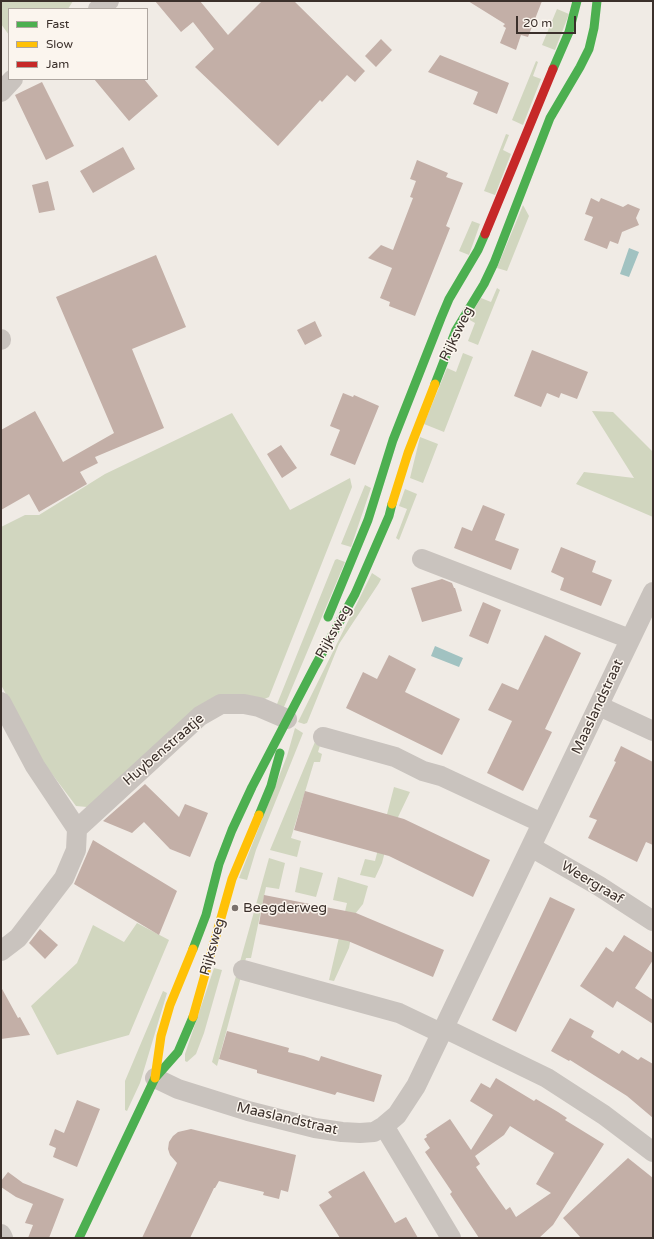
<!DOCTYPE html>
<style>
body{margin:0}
#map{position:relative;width:654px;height:1239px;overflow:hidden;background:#f0ebe5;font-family:"Varela Round",sans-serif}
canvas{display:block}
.frame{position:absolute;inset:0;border:2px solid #3b302b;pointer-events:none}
.legend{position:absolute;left:8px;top:8px;width:140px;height:72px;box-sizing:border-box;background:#fbf5ee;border:1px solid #aea6a0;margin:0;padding:5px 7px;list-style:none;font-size:12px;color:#3b302b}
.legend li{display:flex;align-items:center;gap:8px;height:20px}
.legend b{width:20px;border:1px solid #aea6a0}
.scale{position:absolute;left:516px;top:16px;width:60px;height:18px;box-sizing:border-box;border:2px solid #3b302b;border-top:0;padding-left:5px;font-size:12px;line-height:14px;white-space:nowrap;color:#3b302b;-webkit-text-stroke:3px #fbf5ee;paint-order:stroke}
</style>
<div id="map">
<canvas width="654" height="1239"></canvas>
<div class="frame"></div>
<ul class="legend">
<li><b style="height:5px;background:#4caf50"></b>Fast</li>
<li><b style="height:5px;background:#ffc107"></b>Slow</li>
<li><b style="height:5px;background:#c62828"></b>Jam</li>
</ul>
<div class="scale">20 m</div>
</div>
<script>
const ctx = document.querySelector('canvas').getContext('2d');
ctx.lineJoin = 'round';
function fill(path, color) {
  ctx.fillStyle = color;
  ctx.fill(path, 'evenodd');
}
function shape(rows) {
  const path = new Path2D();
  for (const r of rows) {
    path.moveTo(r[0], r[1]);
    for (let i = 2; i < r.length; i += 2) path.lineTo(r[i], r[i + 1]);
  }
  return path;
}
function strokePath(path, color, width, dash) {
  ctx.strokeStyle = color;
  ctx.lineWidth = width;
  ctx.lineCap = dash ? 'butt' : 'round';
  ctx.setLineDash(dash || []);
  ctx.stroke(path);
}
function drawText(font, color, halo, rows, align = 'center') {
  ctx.font = font + ' "Varela Round",sans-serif';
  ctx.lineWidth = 3;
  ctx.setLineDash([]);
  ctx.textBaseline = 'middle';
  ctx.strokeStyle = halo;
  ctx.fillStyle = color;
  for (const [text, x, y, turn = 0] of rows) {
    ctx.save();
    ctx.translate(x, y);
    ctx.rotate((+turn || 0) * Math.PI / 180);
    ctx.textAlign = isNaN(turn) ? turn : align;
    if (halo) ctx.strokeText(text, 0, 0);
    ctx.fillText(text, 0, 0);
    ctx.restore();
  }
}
fill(shape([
 [1,1,73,1,68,9,9,9,9,35,1,24],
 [557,9,569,14,555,50,542,45],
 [536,61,538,62,533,76,541,79,523,125,512,120],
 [506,134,509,135,503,150,511,154,495,195,484,191],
 [523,205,529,216,507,271,497,268],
 [472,221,480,224,469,255,459,251],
 [497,288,500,290,478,345,468,341,475,323,468,319,481,298,491,302],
 [463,353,473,357,444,432,424,424,447,368,456,372],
 [592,411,613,412,653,452,653,517,576,484,584,472,634,478],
 [232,413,290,510,350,478,352,487,269,697,260,701,236,699,87,807,76,806,43,762,1,685,1,527,25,515,39,515,105,474],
 [420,437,438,444,423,483,410,478],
 [365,485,371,488,351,547,341,544],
 [405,489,417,494,399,540,396,538,407,509,399,506],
 [337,559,345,562,281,714,275,709,335,560],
 [372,573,381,579,379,583,339,644,307,723,304,724,298,722],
 [295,728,303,733,256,850,247,880,239,878,287,756],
 [317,737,322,739,318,752,322,754,320,762,314,762,291,838,301,841,297,857,270,850],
 [394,787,410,792,389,836,382,863,375,878,360,875,365,859,375,861],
 [269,858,285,863,279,889,266,887,251,958,246,958,217,1066,212,1062],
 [300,867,323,873,316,897,295,892],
 [338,877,368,886,363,904,355,914,349,948,334,981,329,980,347,903,333,900],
 [137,923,169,940,129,1035,57,1055,31,1006,77,963,93,925,124,942],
 [214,968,222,970,204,1033,196,1054,187,1062,185,1061,185,1054],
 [163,991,167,993,140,1083,127,1111,125,1110,125,1081]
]), '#d1d6bf');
fill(shape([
 [629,248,639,252,629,277,620,274],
 [435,646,463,658,459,667,431,656]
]), '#a1c2c1');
fill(shape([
 [155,1,200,1,228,35,262,1,294,1,365,71,355,82,347,75,322,102,320,100,278,146,195,67,214,49,193,22,181,32],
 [468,1,542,1,528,37,521,35,516,50,500,43,506,28,503,26,505,24],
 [381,39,392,50,376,67,365,56],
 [440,55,509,83,497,114,473,104,478,92,428,72],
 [94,79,144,79,158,96,129,121],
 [42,82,74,146,46,160,15,95],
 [123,147,135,169,93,193,80,171],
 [417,160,448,173,446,177,463,183,446,226,450,228,415,316,389,306,390,302,380,298,392,268,368,258,381,245,393,250,413,198,410,197,416,181,410,179],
 [48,181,55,210,39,213,32,185],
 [591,198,599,202,601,198,623,207,628,204,640,209,636,218,639,225,622,232,618,244,610,241,607,249,584,240,593,217,585,214],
 [156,255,186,327,132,349,164,428,95,457,98,463,80,472,87,484,39,512,29,494,1,510,1,430,35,411,63,462,114,433,56,297],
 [315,321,322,336,305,345,297,330],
 [532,350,588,372,577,399,561,393,559,398,547,393,541,407,514,396],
 [343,393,353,397,354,395,379,406,355,465,330,455,340,430,330,426],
 [281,445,297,468,282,478,267,454],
 [483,505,505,514,495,540,519,549,511,570,454,548,462,527,472,531],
 [561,547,596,561,592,572,612,580,601,606,560,590,564,578,551,572],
 [442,579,452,583,454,588,455,588,462,611,422,622,411,588],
 [483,602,501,610,488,644,469,636],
 [545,635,581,653,545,729,552,732,523,791,487,773,512,721,488,710,502,683,518,690],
 [389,655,416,669,405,692,460,719,442,755,346,708,363,672,377,679],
 [621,746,653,762,653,845,646,842,637,862,588,838,597,820,589,817,616,762,614,761],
 [145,784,179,817,185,804,208,813,190,857,170,849,144,822,132,833,103,821],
 [305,791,404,819,490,860,473,897,389,856,294,830],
 [93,840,177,891,159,935,74,884],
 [264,895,356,913,444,950,433,977,348,941,259,924],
 [550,897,575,909,516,1032,492,1020],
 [40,929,58,945,45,959,29,943],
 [624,935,653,953,653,960,635,988,653,1000,653,1024,617,1001,613,1008,580,986,606,947,613,952],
 [1,987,18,1018,20,1017,30,1035,1,1039],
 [570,1018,594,1031,591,1037,619,1054,622,1050,638,1060,641,1057,653,1064,653,1118,627,1096,570,1060,569,1061,551,1051],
 [227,1031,289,1048,288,1052,304,1056,319,1061,321,1056,343,1063,382,1075,374,1102,337,1092,335,1095,257,1073,257,1070,219,1059],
 [496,1078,534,1101,536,1099,558,1112,567,1118,565,1120,604,1144,553,1225,539,1238,479,1238,450,1194,452,1192,425,1152,430,1148,424,1139,427,1137,426,1135,450,1119,471,1150,493,1115,470,1101,481,1083,490,1088],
 [510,1126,554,1153,536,1184,551,1193,516,1217,510,1207,506,1210,491,1189,476,1167,480,1164,475,1156,504,1135],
 [77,1100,100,1109,77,1167,53,1157,56,1148,49,1145,55,1129,64,1133],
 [191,1129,296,1155,288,1192,281,1190,279,1199,263,1195,264,1192,219,1181,215,1188,214,1188,190,1238,142,1238,177,1163,170,1155,168,1149,169,1142,173,1136,178,1132],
 [628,1158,653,1178,653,1238,581,1238,563,1218],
 [364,1171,395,1223,406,1217,418,1238,340,1238,319,1205,332,1197,328,1192],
 [8,1172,23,1183,64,1199,49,1238,28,1238,33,1225,25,1223,33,1204,16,1197,1,1187,1,1181]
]), '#c3afa7');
strokePath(shape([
 [98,9,109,1],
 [1,92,13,79],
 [1,339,1,340],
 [422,559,630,639],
 [1,702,35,766,77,829,76,850,64,878,18,938,1,951],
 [599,706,653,731],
 [323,737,395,757,423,771,441,776,542,823],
 [77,829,200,716,221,704,244,704,259,707,287,719],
 [531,847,599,886,653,921],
 [243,970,399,1013,441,1033],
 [444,1028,547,1078,604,1115,653,1152],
 [155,1078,178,1089,248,1111,315,1128,342,1132,360,1133,374,1132,384,1126,397,1115,416,1086,653,592],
 [384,1126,451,1238],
 [1,1234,3,1238]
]), '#c9c3be', 20);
strokePath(shape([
 [553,69,569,32,577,1],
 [435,384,456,330,484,284,494,263,550,118,580,67,589,49,594,28,597,1],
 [328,617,368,520,393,440,441,318,449,299,478,250,485,234],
 [259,815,271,786,280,753],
 [193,949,206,915,219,864,232,830,252,787,315,666,355,594,389,516,392,504],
 [79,1238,155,1078,178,1052,193,1017]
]), '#4caf50', 9);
strokePath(shape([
 [392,504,408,453,435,384],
 [193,1017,232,879,259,815],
 [155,1078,161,1036,170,1005,193,949]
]), '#ffc107', 9);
strokePath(shape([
 [485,234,553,69]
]), '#c62828', 9);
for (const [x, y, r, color] of [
 [235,908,4,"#7a716c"]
]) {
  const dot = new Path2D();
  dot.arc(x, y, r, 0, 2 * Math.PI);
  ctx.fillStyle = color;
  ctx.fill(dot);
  strokePath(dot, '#fbf5ee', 1.5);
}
drawText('14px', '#3b302b', '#fbf5ee', [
 ["Rijksweg",457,334,-64],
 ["Rijksweg",334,632,-61],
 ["Maaslandstraat",598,707,-65],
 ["Huybenstraatje",164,750,-41],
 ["Weergraaf",592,883,31],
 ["Rijksweg",213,947,-74],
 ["Maaslandstraat",287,1119,13]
]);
drawText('14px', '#3b302b', '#fbf5ee', [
 ["Beegderweg",243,908]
], 'left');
</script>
